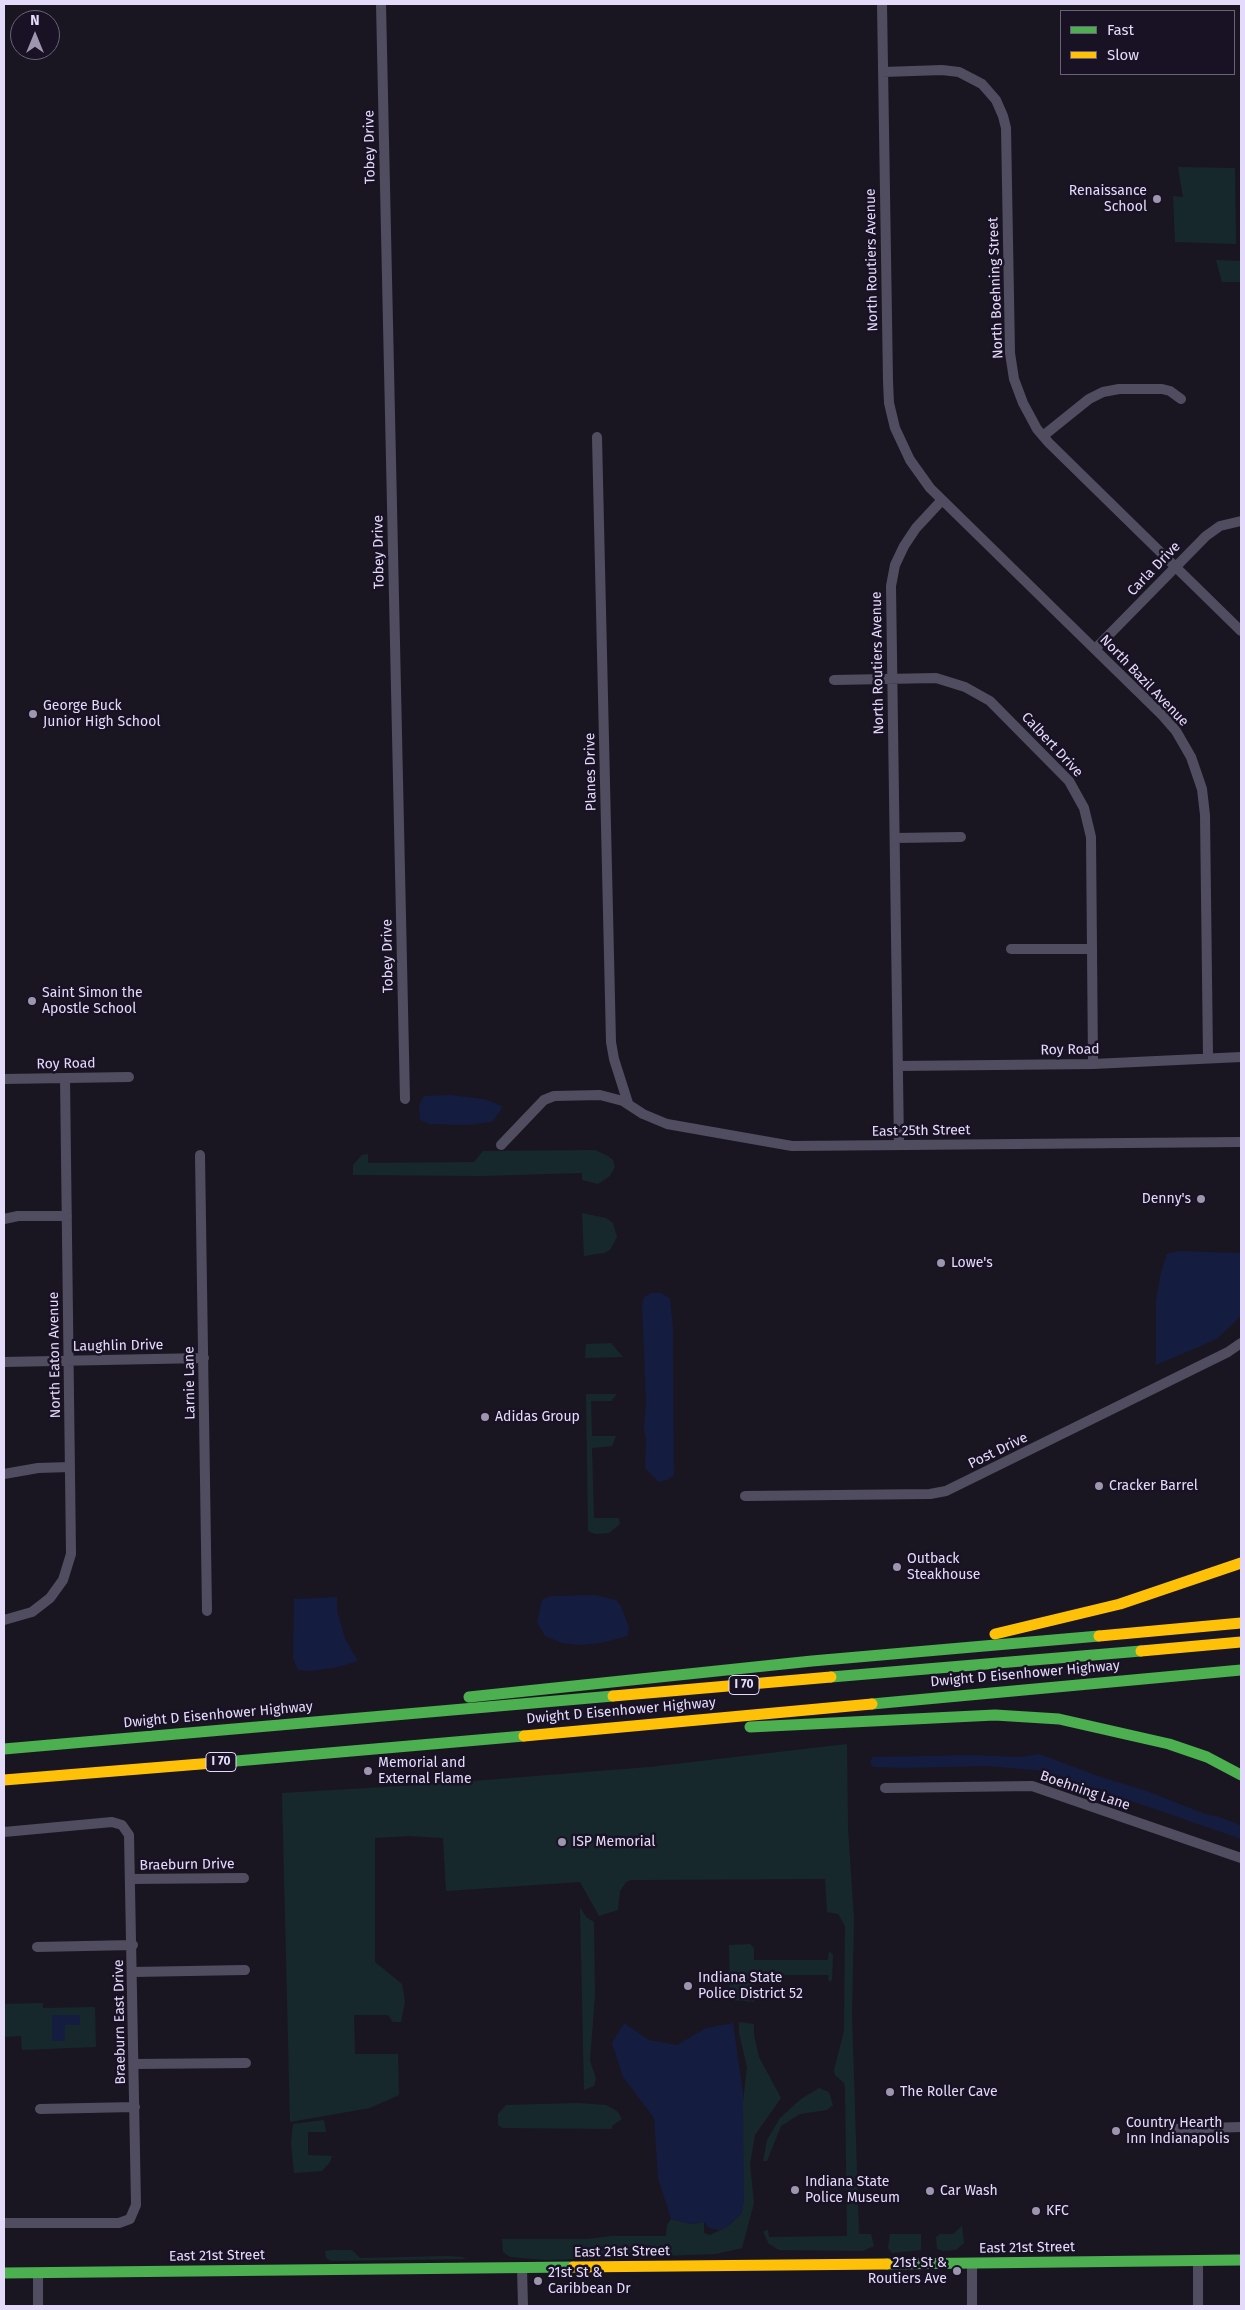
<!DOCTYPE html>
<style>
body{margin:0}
#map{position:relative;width:1245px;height:2310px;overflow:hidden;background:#1a1621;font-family:"Fira Sans",sans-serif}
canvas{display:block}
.frame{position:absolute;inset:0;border:5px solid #e4dbfa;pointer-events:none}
.legend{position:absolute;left:1060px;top:10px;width:175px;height:65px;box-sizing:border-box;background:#191225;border:1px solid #6a627a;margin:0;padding:6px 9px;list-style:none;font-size:15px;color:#e4dbfa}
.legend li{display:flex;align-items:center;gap:10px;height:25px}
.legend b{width:25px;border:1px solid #6a627a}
.north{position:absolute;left:10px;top:10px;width:50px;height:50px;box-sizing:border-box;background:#191225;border:1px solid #6a627a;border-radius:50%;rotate:0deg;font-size:14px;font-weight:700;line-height:20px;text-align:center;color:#e4dbfa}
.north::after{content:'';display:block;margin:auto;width:18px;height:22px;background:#9d96ae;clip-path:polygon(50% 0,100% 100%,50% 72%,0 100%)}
</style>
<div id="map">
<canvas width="1245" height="2310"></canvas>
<div class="frame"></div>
<ul class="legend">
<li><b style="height:6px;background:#4caf50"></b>Fast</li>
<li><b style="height:6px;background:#ffc107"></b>Slow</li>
</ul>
<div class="north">N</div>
</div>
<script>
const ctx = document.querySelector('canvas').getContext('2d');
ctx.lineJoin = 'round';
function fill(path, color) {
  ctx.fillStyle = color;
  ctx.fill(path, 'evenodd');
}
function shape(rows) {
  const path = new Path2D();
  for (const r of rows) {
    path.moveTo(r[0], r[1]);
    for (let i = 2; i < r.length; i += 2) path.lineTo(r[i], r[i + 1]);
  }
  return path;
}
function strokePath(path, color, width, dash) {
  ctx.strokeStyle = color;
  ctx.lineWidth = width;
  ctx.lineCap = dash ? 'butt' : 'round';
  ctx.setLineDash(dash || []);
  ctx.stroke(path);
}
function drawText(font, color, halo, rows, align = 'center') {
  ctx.font = font + ' "Fira Sans",sans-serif';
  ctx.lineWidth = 5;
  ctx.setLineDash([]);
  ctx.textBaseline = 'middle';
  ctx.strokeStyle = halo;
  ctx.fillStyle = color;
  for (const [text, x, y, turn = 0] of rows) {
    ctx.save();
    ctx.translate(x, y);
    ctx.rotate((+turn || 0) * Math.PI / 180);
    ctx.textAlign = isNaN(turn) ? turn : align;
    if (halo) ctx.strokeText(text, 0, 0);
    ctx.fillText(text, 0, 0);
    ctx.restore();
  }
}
fill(shape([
 [1178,167,1235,168,1236,244,1175,242,1173,196,1183,197],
 [1216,260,1241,261,1241,282,1222,282],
 [595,1150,608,1156,613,1160,615,1167,610,1176,598,1184,582,1180,582,1173,481,1176,353,1175,353,1165,362,1155,368,1154,368,1163,474,1162,483,1151],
 [582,1213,606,1218,613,1223,617,1237,610,1250,604,1253,584,1256],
 [611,1343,623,1357,585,1358,586,1344],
 [586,1394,617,1394,611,1401,591,1401,592,1436,616,1436,612,1446,592,1448,594,1518,619,1518,620,1524,609,1533,595,1534,588,1531],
 [847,1744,848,1828,854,1919,852,2014,859,2234,871,2234,874,2246,863,2251,779,2250,769,2244,764,2234,764,2231,768,2230,769,2237,847,2236,845,2088,844,2083,835,2075,834,2070,844,2031,845,1926,838,1914,827,1912,825,1879,631,1880,626,1882,620,1891,618,1910,599,1916,580,1882,446,1891,443,1838,409,1836,375,1838,375,1962,402,1984,405,2001,401,2022,393,2022,388,2015,354,2015,355,2054,398,2054,399,2095,370,2108,290,2122,282,1793,435,1784,649,1767],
 [580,1907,586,1917,594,1922,595,1995,590,2061,596,2078,594,2086,584,2090],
 [750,1944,754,1948,754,1960,828,1960,829,1951,833,1955,832,1980,829,1982,828,1975,754,1975,754,2002,730,2000,729,1945],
 [43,2003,43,2008,95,2007,96,2047,22,2050,21,2036,4,2037,4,2004],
 [739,2022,754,2024,754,2035,759,2057,781,2098,755,2135,750,2164,754,2203,742,2248,716,2254,547,2260,510,2257,503,2252,502,2239,588,2239,611,2236,666,2236,667,2225,671,2219,691,2224,704,2222,704,2233,710,2235,728,2226,742,2213,743,2101,747,2067,739,2033],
 [819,2088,829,2092,833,2105,827,2110,800,2114,781,2126,767,2161,763,2161,767,2140,780,2118,801,2099],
 [578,2103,606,2105,617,2111,622,2119,612,2126,612,2129,503,2128,498,2125,498,2114,506,2105],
 [324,2120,326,2132,308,2132,308,2155,332,2156,330,2162,322,2171,294,2173,291,2143,293,2124],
 [962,2226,964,2243,956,2250,943,2251,937,2249,936,2237,940,2234,953,2234],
 [890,2234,921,2234,921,2250,892,2253,888,2248],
 [332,2250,352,2250,360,2258,447,2256,462,2257,466,2259,331,2261,326,2258,325,2251]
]), '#17282c');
fill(shape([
 [450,1095,484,1099,502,1106,501,1110,492,1122,467,1125,429,1124,420,1120,419,1106,424,1096],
 [1178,1251,1241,1253,1241,1316,1217,1339,1156,1365,1156,1300,1161,1272,1167,1254],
 [651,1293,662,1293,670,1299,673,1327,674,1475,667,1480,659,1482,645,1468,646,1439,644,1428,646,1403,642,1305,644,1297],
 [595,1595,616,1600,621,1606,629,1628,627,1636,602,1643,581,1645,562,1643,545,1636,537,1622,542,1600,550,1596],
 [337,1597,337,1610,345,1639,358,1661,338,1667,311,1671,298,1670,293,1658,294,1599],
 [1039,1754,1101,1777,1144,1790,1208,1815,1216,1816,1236,1823,1241,1826,1241,1839,1045,1771,988,1766,904,1768,873,1767,870,1762,873,1757,974,1755,1020,1757],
 [52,2015,80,2015,80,2025,65,2025,65,2041,52,2041],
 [624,2023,649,2040,677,2045,706,2028,733,2023,743,2093,744,2201,742,2213,728,2226,720,2230,709,2228,704,2222,691,2224,671,2219,658,2178,654,2118,623,2077,612,2043]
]), '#141c3f');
strokePath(shape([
 [381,4,405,1099],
 [882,4,888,381,889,403,895,428,910,460,930,488,1162,715,1176,731,1191,757,1202,789,1205,815,1208,1057],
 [883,72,942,70,959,72,982,84,996,100,1003,116,1006,128,1010,353,1014,379,1023,403,1037,429,1049,443,1241,631],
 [1043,436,1089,399,1103,392,1119,389,1162,389,1170,391,1181,399],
 [597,437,611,1042,614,1059,628,1103],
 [1095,649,1206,536,1220,526,1241,521],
 [834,680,936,678,965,687,990,701,1069,781,1084,808,1091,837,1093,1064],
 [895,838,961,837],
 [1011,949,1092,949],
 [898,1066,1093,1064,1241,1057],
 [4,1079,129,1077],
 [501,1145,544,1100,554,1096,600,1095,623,1101,643,1114,667,1124,792,1146,1241,1142],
 [899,1145,891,586,895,565,904,546,916,528,942,500],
 [200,1155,207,1611],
 [4,1219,18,1216,67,1216],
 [4,1362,204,1358],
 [4,1474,38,1468,70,1467],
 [745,1496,930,1494,946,1491,1228,1352,1241,1343],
 [4,1620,32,1612,50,1598,63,1580,71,1554,65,1078],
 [885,1788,1032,1786,1241,1858],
 [4,1832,112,1822,122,1825,129,1835,136,2205,130,2219,119,2223,4,2223],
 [131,1879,244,1878],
 [37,1947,133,1945],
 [133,1972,245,1970],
 [134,2064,246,2063],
 [40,2109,135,2107],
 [1171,2129,1241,2127],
 [1198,2261,1198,2306],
 [972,2263,972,2306],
 [522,2268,523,2306],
 [38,2306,38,2273]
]), '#514d60', 10);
strokePath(shape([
 [831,1677,1141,1651],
 [469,1697,812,1661,1099,1636],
 [872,1704,1241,1670],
 [750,1727,995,1715,1059,1719,1169,1744,1207,1757,1241,1775],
 [4,1749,613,1696],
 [225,1762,524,1736],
 [887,2264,1241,2260],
 [4,2273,573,2267]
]), '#4caf50', 11);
strokePath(shape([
 [995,1634,1120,1604,1241,1563],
 [1099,1636,1241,1623],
 [1141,1651,1241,1642],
 [613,1696,831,1677],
 [524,1736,872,1704],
 [4,1780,225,1762],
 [573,2267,887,2264]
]), '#ffc107', 11);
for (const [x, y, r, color] of [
 [1157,199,5,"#9d96ae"],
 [33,714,5,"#9d96ae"],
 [32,1001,5,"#9d96ae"],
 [1201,1199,5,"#9d96ae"],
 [941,1263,5,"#9d96ae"],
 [485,1417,5,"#9d96ae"],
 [1099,1486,5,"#9d96ae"],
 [897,1567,5,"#9d96ae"],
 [368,1771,5,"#9d96ae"],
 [562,1842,5,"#9d96ae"],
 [688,1986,5,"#9d96ae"],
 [890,2092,5,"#9d96ae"],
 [1116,2131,5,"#9d96ae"],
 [795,2190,5,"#9d96ae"],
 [930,2191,5,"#9d96ae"],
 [1036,2211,5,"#9d96ae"],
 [957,2271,5,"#9d96ae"],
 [538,2281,5,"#9d96ae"]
]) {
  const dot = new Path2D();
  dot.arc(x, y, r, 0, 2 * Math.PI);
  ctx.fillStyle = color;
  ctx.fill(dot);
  strokePath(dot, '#191225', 2);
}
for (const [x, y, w] of [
 [744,1685,30],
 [221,1762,30]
]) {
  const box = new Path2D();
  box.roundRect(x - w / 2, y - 9.5, w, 19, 4);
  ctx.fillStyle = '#191225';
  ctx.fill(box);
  strokePath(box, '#e4dbfa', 1);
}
drawText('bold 12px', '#e4dbfa', null, [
 ["I 70",744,1685],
 ["I 70",221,1762]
]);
drawText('14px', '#e4dbfa', '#191225', [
 ["Tobey Drive",370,147,-91],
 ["North Routiers Avenue",872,260,-91],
 ["North Boehning Street",996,288,-92],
 ["Tobey Drive",379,552,-91],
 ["Carla Drive",1154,569,-46],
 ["North Routiers Avenue",878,663,-91],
 ["North Bazil Avenue",1144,681,46],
 ["Calbert Drive",1052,745,47],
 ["Planes Drive",591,772,-91],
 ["Tobey Drive",388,956,-91],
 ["Roy Road",1070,1050,-1],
 ["Roy Road",66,1064,-1],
 ["East 25th Street",921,1131,-1],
 ["Laughlin Drive",118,1346,-1],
 ["North Eaton Avenue",55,1355,-91],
 ["Larnie Lane",190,1383,-91],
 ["Post Drive",998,1451,-26],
 ["Dwight D Eisenhower Highway",1025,1674,-5],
 ["Dwight D Eisenhower Highway",621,1711,-5],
 ["Dwight D Eisenhower Highway",218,1715,-5],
 ["Boehning Lane",1085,1791,19],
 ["Braeburn Drive",187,1865,-1],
 ["Braeburn East Drive",120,2022,-91],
 ["East 21st Street",1027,2248,-1],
 ["East 21st Street",622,2252,-1],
 ["East 21st Street",217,2256,-1]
]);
drawText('14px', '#e4dbfa', '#191225', [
 ["Renaissance",1147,191,"right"],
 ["School",1147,207,"right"],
 ["George Buck",43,706],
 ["Junior High School",43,722],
 ["Saint Simon the",42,993],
 ["Apostle School",42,1009],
 ["Denny's",1191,1199,"right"],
 ["Lowe's",951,1263],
 ["Adidas Group",495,1417],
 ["Cracker Barrel",1109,1486],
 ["Outback",907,1559],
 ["Steakhouse",907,1575],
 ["Memorial and",378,1763],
 ["External Flame",378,1779],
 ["ISP Memorial",572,1842],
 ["Indiana State",698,1978],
 ["Police District 52",698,1994],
 ["The Roller Cave",900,2092],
 ["Country Hearth",1126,2123],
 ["Inn Indianapolis",1126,2139],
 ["Indiana State",805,2182],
 ["Police Museum",805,2198],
 ["Car Wash",940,2191],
 ["KFC",1046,2211],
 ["21st St &",947,2263,"right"],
 ["Routiers Ave",947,2279,"right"],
 ["21st St &",548,2273],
 ["Caribbean Dr",548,2289]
], 'left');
</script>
